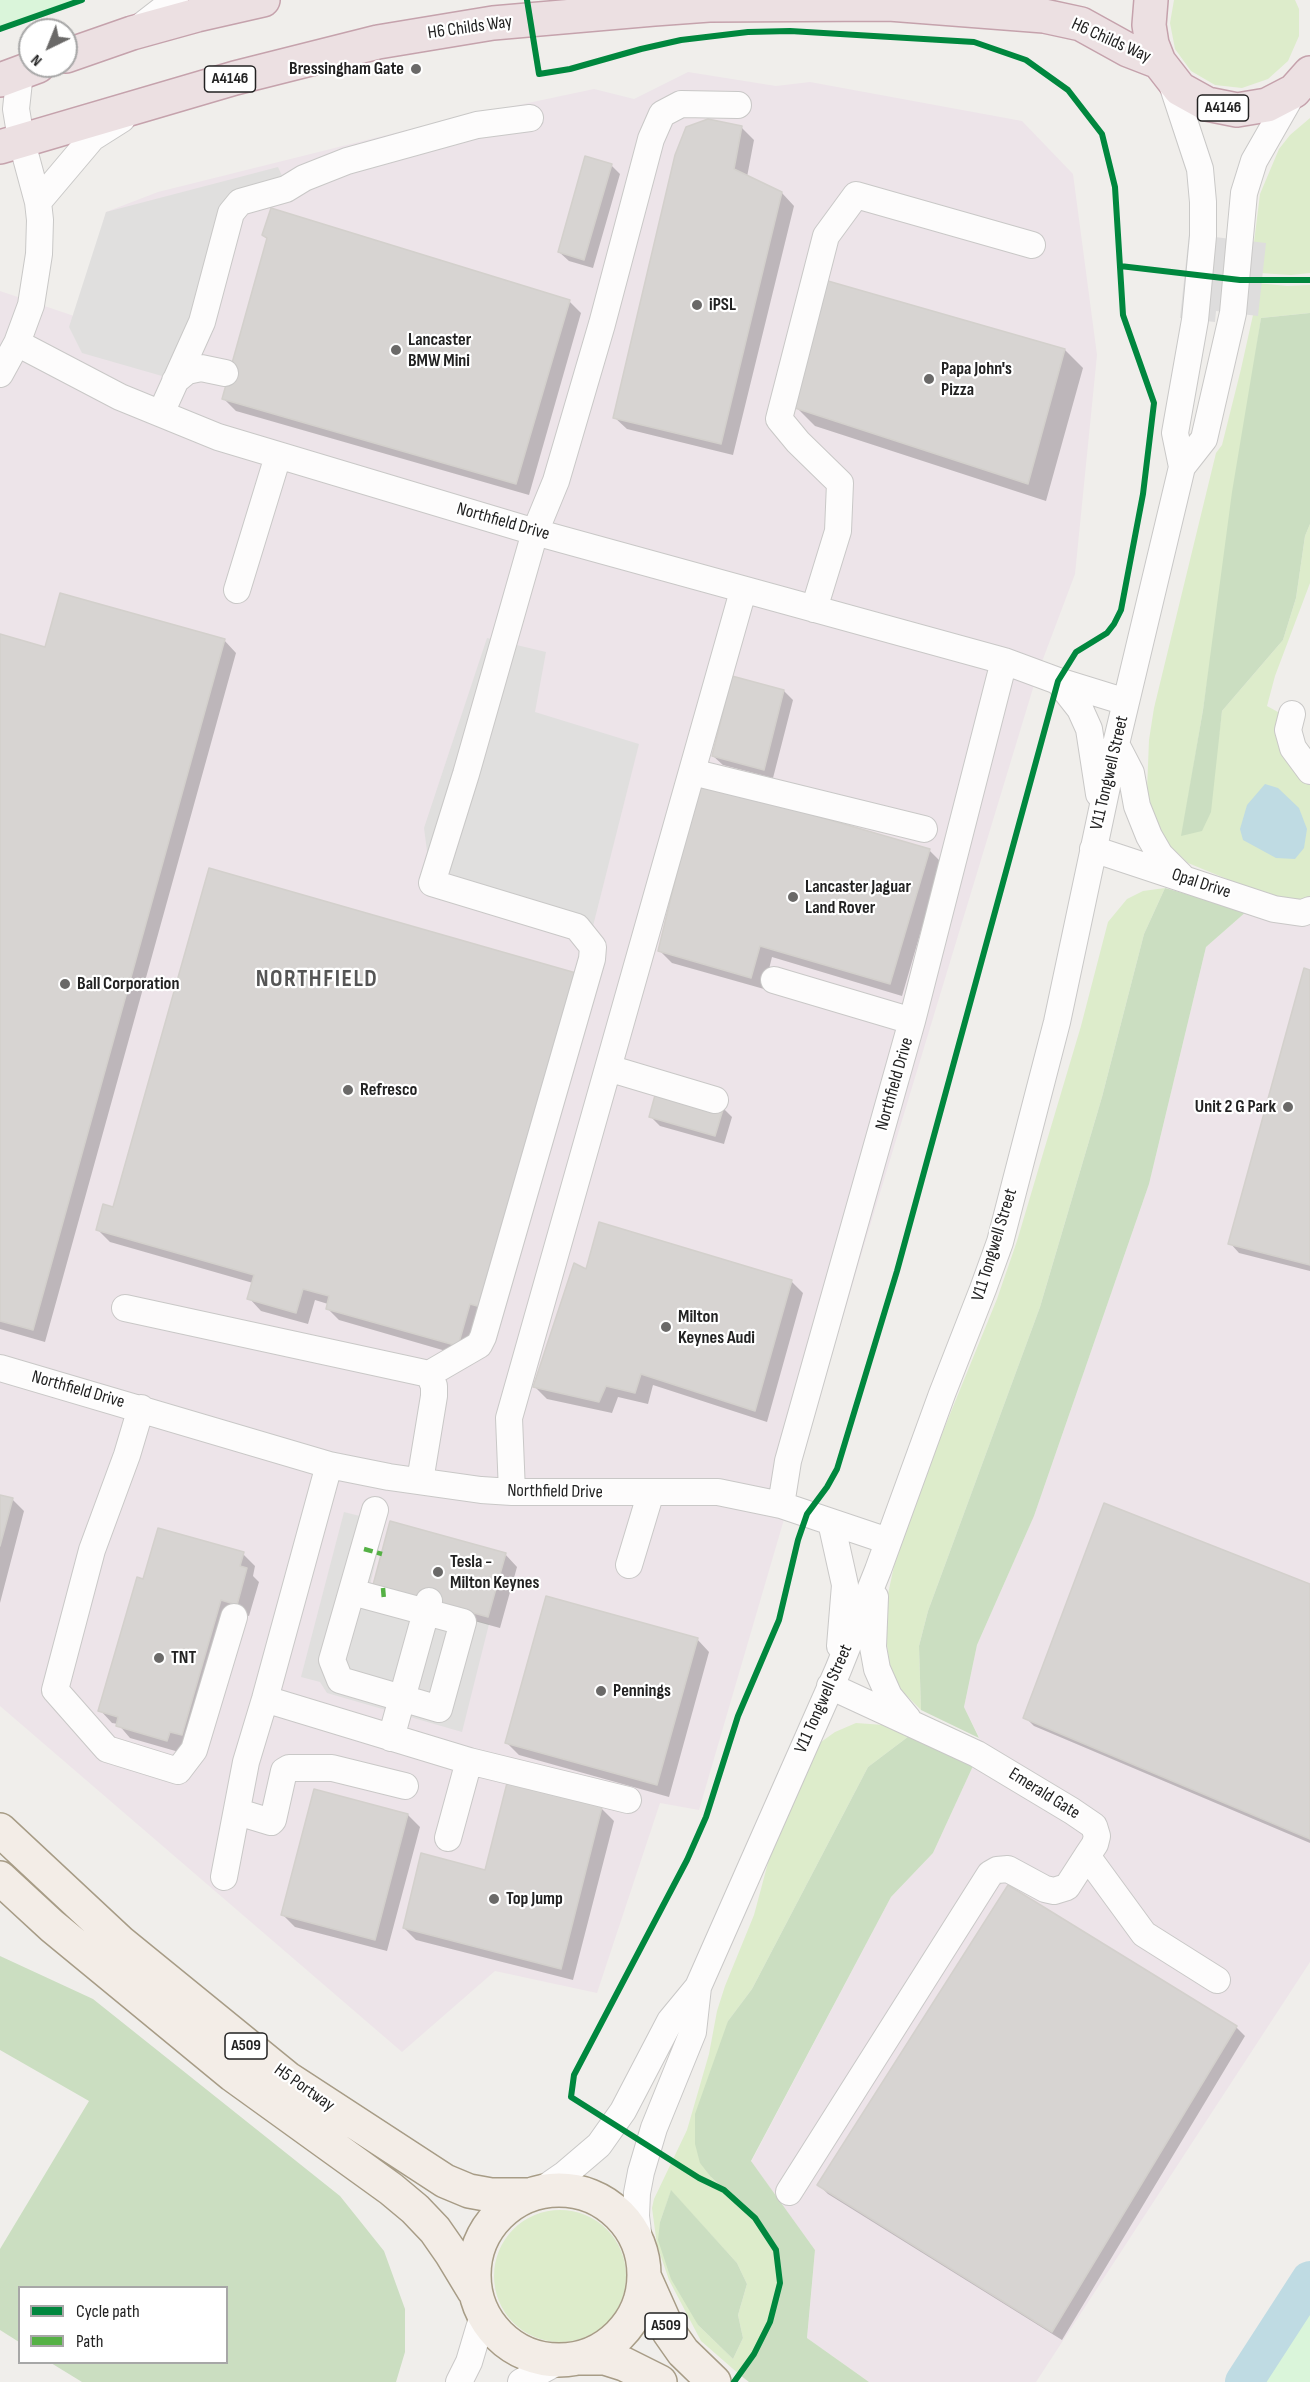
<!DOCTYPE html>
<style>
body{margin:0}
#map{position:relative;width:1310px;height:2382px;overflow:hidden;background:#f0eeeb;font-family:"Sofia Sans Condensed",sans-serif}
canvas{display:block}
.legend{position:absolute;left:18px;top:2286px;width:210px;height:78px;box-sizing:border-box;background:#fff;border:2px solid #a7a7a7;margin:0;padding:8px 10px;list-style:none;font-size:18px;color:#222}
.legend li{display:flex;align-items:center;gap:12px;height:30px}
.legend b{width:30px;border:2px solid #a7a7a7}
.north{position:absolute;left:18px;top:18px;width:60px;height:60px;box-sizing:border-box;background:#fff;border:2px solid #a7a7a7;border-radius:50%;rotate:223deg;font-size:16px;font-weight:700;line-height:24px;text-align:center;color:#222}
.north::after{content:'';display:block;margin:auto;width:21px;height:27px;background:#6a6968;clip-path:polygon(50% 0,100% 100%,50% 72%,0 100%)}
</style>
<div id="map">
<canvas width="1310" height="2382"></canvas>
<ul class="legend">
<li><b style="height:8px;background:#00873e"></b>Cycle path</li>
<li><b style="height:8px;background:#55b145"></b>Path</li>
</ul>
<div class="north">N</div>
</div>
<script>
const ctx = document.querySelector('canvas').getContext('2d');
ctx.lineJoin = 'round';
function fill(path, color) {
  ctx.fillStyle = color;
  ctx.fill(path, 'evenodd');
}
function shape(rows) {
  const path = new Path2D();
  for (const r of rows) {
    if (r.length === 3) {
      path.moveTo(r[0] + r[2], r[1]);
      path.arc(r[0], r[1], r[2], 0, 2 * Math.PI);
      continue;
    }
    path.moveTo(r[0], r[1]);
    for (let i = 2; i < r.length; i += 2) path.lineTo(r[i], r[i + 1]);
  }
  return path;
}
function strokePath(path, color, width, dash) {
  ctx.strokeStyle = color;
  ctx.lineWidth = width;
  ctx.lineCap = dash ? 'butt' : 'round';
  ctx.setLineDash(dash || []);
  ctx.stroke(path);
}
function drawText(font, color, halo, rows, align = 'center') {
  ctx.font = font + ' "Sofia Sans Condensed",sans-serif';
  ctx.lineWidth = 4.5;
  ctx.setLineDash([]);
  ctx.textBaseline = 'middle';
  ctx.strokeStyle = halo;
  ctx.fillStyle = color;
  for (const [text, x, y, turn = 0] of rows) {
    ctx.save();
    ctx.translate(x, y);
    ctx.rotate((+turn || 0) * Math.PI / 180);
    ctx.textAlign = isNaN(turn) ? turn : align;
    if (halo) ctx.strokeText(text, 0, 0);
    ctx.fillText(text, 0, 0);
    ctx.restore();
  }
}
fill(shape([
 [688,72,776,86,810,82,1022,121,1073,174,1097,355,1075,574,1037,675,863,1249,699,1810,660,1803,597,1993,495,1971,402,2052,0,1706,0,291,77,317,106,212,158,192,443,121,594,89,634,99],
 [1247,911,1283,923,1300,926,1310,925,1310,1962,1036,2382,869,2382,807,2338,815,2250,751,2162,891,1897,933,1853,973,1766,979,1737,964,1707,977,1645,1034,1516,1149,1184,1206,947]
]), '#ede4e9');
fill(shape([
 [1174,0,1295,0,1299,9,1299,36,1288,61,1268,79,1242,88,1215,85,1191,71,1175,49,1170,23],
 [1310,118,1310,273,1291,275,1259,273,1253,250,1260,194,1279,149,1290,135],
 [1257,283,1287,286,1310,285,1310,313,1261,318,1203,710,1182,835,1216,756,1222,711,1283,640,1296,598,1305,536,1310,524,1310,583,1275,676,1267,706,1278,712,1279,731,1293,767,1310,785,1310,897,1300,900,1289,901,1261,893,1188,863,1168,844,1153,818,1147,790,1149,740,1154,708,1216,453,1222,445,1241,369,1253,315],
 [1165,888,1144,934,1102,1097,1040,1307,928,1611,919,1646,921,1710,900,1689,890,1669,884,1621,888,1594,894,1566,928,1468,997,1299,1017,1241,1081,1026,1108,922,1127,899,1143,891],
 [856,1723,884,1725,909,1736,868,1767,752,1989,728,2021,711,2177,755,2218,776,2250,780,2283,770,2322,754,2354,740,2375,701,2341,669,2280,657,2245,652,2208,654,2199,687,2130,709,2054,717,2011,725,1986,754,1915,773,1844,821,1742,835,1732],
 [671,2191,737,2263,747,2284,738,2315,743,2338,733,2359,698,2325,660,2222],
 [560,2276,66]
]), '#ddeccb');
fill(shape([
 [1310,313,1310,524,1305,536,1296,598,1283,640,1222,711,1211,812,1202,831,1181,836,1203,710,1232,492,1261,318],
 [1165,888,1247,911,1206,947,1149,1184,1034,1516,977,1645,964,1707,979,1738,921,1710,919,1646,928,1611,1040,1307,1102,1097,1144,934],
 [909,1736,973,1766,933,1853,891,1897,751,2161,815,2250,807,2338,869,2382,749,2382,740,2375,754,2354,770,2322,780,2283,776,2250,755,2218,711,2177,700,2163,695,2144,695,2114,728,2021,752,1989,868,1767],
 [0,1956,93,1999,340,2196,384,2251,405,2309,405,2352,396,2382,82,2382,51,2363,226,2362,226,2288,20,2288,19,2342,0,2330,0,2249,89,2101,0,2050],
 [671,2190,737,2263,747,2284,738,2315,743,2338,733,2359,698,2325,671,2279,658,2240,660,2222]
]), '#cbdec1');
fill(shape([
 [0,0,82,0,0,29],
 [1310,2279,1310,2382,1244,2382]
]), '#daf5da');
fill(shape([
 [278,167,283,178,229,207,194,320,162,376,82,353,69,327,106,212],
 [487,638,546,652,535,712,639,744,593,926,429,866,424,828],
 [364,1505,388,1510,368,1593,489,1624,462,1732,327,1693,320,1682,301,1677,344,1512,360,1516]
]), '#e0dfde');
fill(shape([
 [1265,784,1278,788,1299,808,1307,829,1304,848,1295,859,1276,858,1243,840,1240,829,1247,805]
]), '#bfdbe3');
fill(shape([
 [1189,234,1266,243,1258,316,1216,311,1215,322,1180,318]
]), '#dedddd');
fill(shape([
 [742,128,754,140,747,177,782,193,794,206,733,455,627,429,614,417],
 [611,165,620,174,593,268,569,261,559,252],
 [263,235,569,301,581,313,529,495,236,411,224,399,268,240],
 [1065,350,1083,368,1046,501,815,426,797,408],
 [0,636,46,649,224,640,236,653,45,1342,0,1329],
 [784,691,793,700,773,778,723,765,713,756],
 [929,850,941,862,902,996,772,957,764,989,672,963,660,951],
 [1310,971,1310,1271,1239,1253,1230,1243],
 [594,989,470,1358,339,1320,327,1308,328,1304,315,1300,308,1324,261,1311,249,1298,253,1283,110,1242,98,1230,114,1209],
 [723,1108,732,1117,724,1144,660,1126,651,1117],
 [791,1281,803,1293,767,1422,653,1385,648,1404,618,1397,612,1413,547,1399,535,1387],
 [0,1496,12,1499,24,1511,0,1603],
 [243,1554,255,1566,253,1576,259,1582,249,1616,233,1611,194,1746,182,1743,179,1752,130,1738,118,1724,112,1723,100,1710,144,1581],
 [505,1554,517,1567,500,1628,387,1597],
 [1310,1586,1310,1843,1034,1726,1025,1717],
 [697,1639,709,1652,669,1797,519,1755,507,1743],
 [315,1791,408,1815,420,1827,387,1951,295,1927,282,1914],
 [601,1808,614,1821,573,1980,416,1940,404,1928,486,1872],
 [1236,2027,1245,2036,1062,2340,828,2194,819,2185]
]), '#0003');
strokePath(shape([
 [1244,2382,1310,2280]
]), '#bfdbe3', 38);
const building = shape([
 [708,119,742,126,734,169,782,192,721,444,613,418,675,155,686,127,708,119],
 [585,156,612,164,584,260,558,252,585,156],
 [271,208,570,300,516,484,222,399,267,238,262,235,271,208],
 [821,279,1065,349,1028,484,795,408,821,279],
 [60,593,225,639,33,1330,0,1321,0,634,45,647,60,593],
 [732,676,784,690,764,770,712,756,732,676],
 [699,782,930,849,890,984,760,946,751,978,658,951,699,782],
 [209,868,583,975,488,1309,470,1304,458,1346,326,1309,329,1296,303,1289,296,1313,247,1299,254,1275,96,1230,103,1204,113,1207,209,868],
 [1304,968,1310,970,1310,1265,1228,1244,1304,968],
 [657,1088,724,1106,715,1136,649,1117,657,1088],
 [599,1222,792,1280,755,1411,641,1374,635,1393,606,1386,599,1402,533,1387,574,1263,586,1269,599,1222],
 [0,1495,13,1498,0,1546,0,1495],
 [1104,1503,1310,1584,1310,1839,1023,1718,1104,1503],
 [390,1521,506,1553,488,1617,373,1585,390,1521],
 [158,1528,244,1552,240,1566,247,1568,237,1605,221,1600,182,1735,170,1732,167,1741,116,1726,118,1717,98,1711,137,1577,143,1579,158,1528],
 [546,1596,698,1638,657,1785,505,1743,546,1596],
 [507,1783,602,1807,561,1969,403,1928,421,1853,485,1870,507,1783],
 [314,1789,408,1814,375,1940,281,1915,314,1789],
 [1008,1885,1237,2026,1052,2332,817,2185,1008,1885]
]);
fill(building, '#d7d4d2');
strokePath(building, '#d3d0cc', 1.5);
const minor = shape([
 [140,27,175,0],
 [1170,78,1200,169,1203,202,1203,236,1195,320,1175,433,1182,467],
 [38,202,92,138,122,119],
 [17,343,120,397,218,437,535,532,1004,661,1058,681,1126,702],
 [0,374,17,343,31,305,39,254,40,220,38,202,21,139,16,109,20,72],
 [175,381,187,371,201,368,225,373],
 [161,413,202,322,231,213,240,202,286,189,304,178,347,161,477,125,530,118],
 [237,590,278,456],
 [814,609,838,531,840,483,798,442,779,419,826,236,856,195,1032,245],
 [1058,681,1080,709,1089,729,1099,794],
 [1292,714,1288,730,1293,748,1310,771],
 [1116,744,1131,773,1137,806,1149,836,1160,855,1181,876],
 [692,772,924,829],
 [1093,849,1274,909,1302,913,1310,910],
 [774,980,912,1021],
 [608,1068,715,1100],
 [125,1308,429,1374,479,1345,483,1337,592,959,593,947,577,927,432,883,466,774,535,532,556,481,602,324,651,139,662,114,681,104,738,105],
 [0,1368,329,1465,389,1477,481,1490,512,1492,718,1492,781,1505,888,1541],
 [141,1408,127,1455,92,1550,55,1690,107,1749,178,1771,194,1750,234,1617],
 [420,1481,434,1396,434,1386,429,1374],
 [512,1492,509,1418,743,591],
 [781,1505,788,1461,912,1021,1004,661],
 [375,1510,332,1660,340,1680,439,1709,463,1622,426,1612,429,1601],
 [831,1522,845,1585,840,1646],
 [629,1565,651,1492],
 [352,1592,426,1612,391,1738],
 [875,1597,873,1647,877,1669,889,1696,908,1719],
 [830,1686,977,1754,1072,1811,1094,1826,1097,1836,1095,1844,1087,1856,1144,1934,1217,1980],
 [265,1699,469,1761,448,1838],
 [469,1761,628,1800],
 [238,1812,271,1822,273,1820,284,1771,289,1768,332,1768,405,1786],
 [224,1877,246,1762,265,1699,329,1465],
 [539,2192,565,2174,599,2145,623,2111,670,2021,698,1987,838,1670,878,1570,942,1394,983,1289,1000,1242,1057,1022,1116,744,1182,467,1204,439,1233,313,1244,193,1254,161,1294,91],
 [789,2192,990,1874,997,1870,1008,1869,1045,1889,1054,1891,1067,1887,1087,1856],
 [640,2248,636,2216,637,2193,641,2172,654,2128,693,2032,698,1987],
 [459,2382,469,2362,483,2315],
 [521,2382,559,2361]
]);
const major = shape([
 [0,1830,120,1942,287,2078,445,2181,469,2191,491,2195,529,2195],
 [0,1878,52,1926,233,2075,391,2189,415,2209,435,2230,451,2253,474,2291],
 [559,2275,85],
 [644,2276,669,2332,683,2352,714,2382],
 [582,2358,605,2358,624,2364,660,2382]
]);
const highway = shape([
 [1151,0,1149,25,1152,44,1159,62,1180,89,1207,104,1237,110,1267,105,1294,91,1310,73],
 [66,56,132,33,197,15,263,0],
 [0,80,38,66],
 [0,147,235,78,378,42,493,23,654,9,709,5,889,4,1044,16,1081,24,1128,50,1159,62]
]);
strokePath(minor, '#c9c8c7', 28);
strokePath(major, '#a79c86', 36);
strokePath(highway, '#c5a2ac', 36);
strokePath(minor, '#fdfcfc', 26);
strokePath(major, '#f3ede7', 33);
strokePath(highway, '#ece0e2', 33);
strokePath(shape([
 [364,1549,382,1554],
 [383,1588,384,1600]
]), '#55b145', 4.5, [9, 4.5]);
strokePath(shape([
 [527,0,539,74,570,69,641,49,681,40,748,32,790,31,974,42,1026,60,1068,90,1102,134,1115,187,1123,315,1154,403,1143,494,1121,610,1114,624,1107,633,1076,652,1058,681,897,1271,837,1469,827,1487,807,1514,798,1540,779,1620,738,1716,706,1817,687,1860,574,2075,571,2097,699,2178,724,2190,755,2218,776,2250,780,2283,770,2322,754,2354,734,2382],
 [0,29,82,0],
 [1120,266,1240,280,1310,280]
]), '#00873e', 6);
for (const [x, y, r, color] of [
 [416,69,6,"#6a6968"],
 [697,305,6,"#6a6968"],
 [396,350,6,"#6a6968"],
 [929,379,6,"#6a6968"],
 [793,897,6,"#6a6968"],
 [65,984,6,"#6a6968"],
 [348,1090,6,"#6a6968"],
 [1288,1107,6,"#6a6968"],
 [666,1327,6,"#6a6968"],
 [438,1572,6,"#6a6968"],
 [159,1658,6,"#6a6968"],
 [601,1691,6,"#6a6968"],
 [494,1899,6,"#6a6968"]
]) {
  const dot = new Path2D();
  dot.arc(x, y, r, 0, 2 * Math.PI);
  ctx.fillStyle = color;
  ctx.fill(dot);
  strokePath(dot, '#fff', 2);
}
for (const [x, y, w] of [
 [230,79,51],
 [1223,108,51],
 [246,2046,42],
 [666,2326,42]
]) {
  const box = new Path2D();
  box.roundRect(x - w / 2, y - 13, w, 26, 4.5);
  ctx.fillStyle = '#fff';
  ctx.fill(box);
  strokePath(box, '#222', 1.5);
}
drawText('bold 16px', '#222', null, [
 ["A4146",230,79],
 ["A4146",1223,108],
 ["A509",246,2046],
 ["A509",666,2326]
]);
drawText('18px', '#222', '#fff', [
 ["H6 Childs Way",470,28,-8],
 ["H6 Childs Way",1111,41,24],
 ["Northfield Drive",503,522,16],
 ["V11 Tongwell Street",1110,773,-77],
 ["Opal Drive",1201,884,18],
 ["Northfield Drive",895,1084,-74],
 ["V11 Tongwell Street",995,1245,-73],
 ["Northfield Drive",78,1390,16],
 ["Northfield Drive",555,1492,1],
 ["V11 Tongwell Street",824,1699,-66],
 ["Emerald Gate",1044,1794,32],
 ["H5 Portway",304,2088,35]
]);
drawText('bold 18px', '#222', '#fff', [
 ["Bressingham Gate",404,69,"right"],
 ["iPSL",709,305],
 ["Lancaster",408,340],
 ["BMW Mini",408,361],
 ["Papa John's",941,369],
 ["Pizza",941,390],
 ["Lancaster Jaguar",805,887],
 ["Land Rover",805,908],
 ["Ball Corporation",77,984],
 ["Refresco",360,1090],
 ["Unit 2 G Park",1276,1107,"right"],
 ["Milton",678,1317],
 ["Keynes Audi",678,1338],
 ["Tesla -",450,1562],
 ["Milton Keynes",450,1583],
 ["TNT",171,1658],
 ["Pennings",613,1691],
 ["Top Jump",506,1899]
], 'left');
ctx.letterSpacing = '1.5px';
drawText('bold 24px', '#555', '#fff', [
 ["NORTHFIELD",317,980]
]);
ctx.letterSpacing = '0px';
</script>
